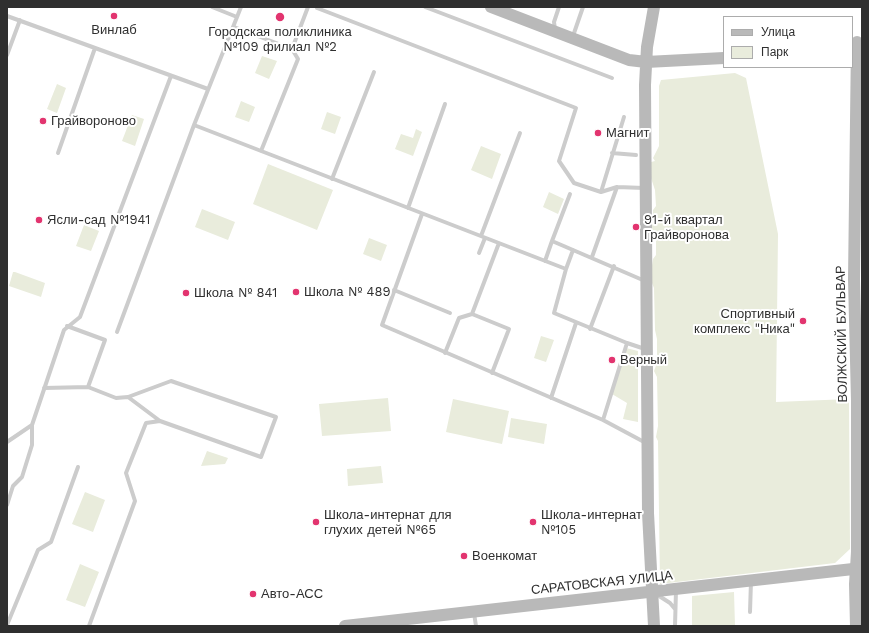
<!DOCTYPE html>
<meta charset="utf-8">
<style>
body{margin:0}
#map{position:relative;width:869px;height:633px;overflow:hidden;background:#fff;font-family:"Work Sans",sans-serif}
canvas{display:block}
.frame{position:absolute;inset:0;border:8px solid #2f2f2f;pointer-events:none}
.legend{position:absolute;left:723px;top:16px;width:130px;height:52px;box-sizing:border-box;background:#fff;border:1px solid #acacac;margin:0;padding:5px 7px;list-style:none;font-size:12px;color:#2f2f2f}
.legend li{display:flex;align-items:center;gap:8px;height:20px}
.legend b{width:20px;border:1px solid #acacac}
</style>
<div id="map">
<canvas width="869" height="633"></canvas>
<div class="frame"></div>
<ul class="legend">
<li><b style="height:5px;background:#b9b9b9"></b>Улица</li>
<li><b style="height:11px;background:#e9ecdc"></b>Парк</li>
</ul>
</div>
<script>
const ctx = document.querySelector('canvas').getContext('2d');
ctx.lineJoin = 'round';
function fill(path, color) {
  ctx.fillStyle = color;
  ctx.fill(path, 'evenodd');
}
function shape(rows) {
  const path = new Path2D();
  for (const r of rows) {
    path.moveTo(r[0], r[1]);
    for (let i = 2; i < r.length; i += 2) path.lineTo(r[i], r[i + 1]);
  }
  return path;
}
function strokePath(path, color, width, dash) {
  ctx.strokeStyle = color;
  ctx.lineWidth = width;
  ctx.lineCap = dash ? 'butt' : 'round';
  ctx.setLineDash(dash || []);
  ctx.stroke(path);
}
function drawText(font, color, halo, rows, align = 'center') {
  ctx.font = font + ' "Work Sans",sans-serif';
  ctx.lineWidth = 4;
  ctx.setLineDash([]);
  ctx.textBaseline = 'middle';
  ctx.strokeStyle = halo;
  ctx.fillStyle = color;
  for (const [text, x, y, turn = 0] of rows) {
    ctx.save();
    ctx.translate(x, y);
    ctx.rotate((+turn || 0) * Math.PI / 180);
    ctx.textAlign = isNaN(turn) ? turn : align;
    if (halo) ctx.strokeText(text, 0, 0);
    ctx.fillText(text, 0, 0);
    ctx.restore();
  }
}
fill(shape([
 [262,56,277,61,269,79,255,73],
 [735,73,746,78,778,234,776,402,849,399,850,549,835,563,660,584,658,441,656,437,658,426,657,377,654,371,657,363,657,339,655,330,654,288,650,278,653,259,656,255,656,235,650,232,653,223,653,210,656,206,655,190,650,175,651,162,655,161,653,158,659,146,659,86,661,80],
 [57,84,66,88,57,113,47,109],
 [241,101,255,107,249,122,235,117],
 [327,112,341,117,335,134,321,129],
 [132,115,144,119,135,146,122,141],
 [416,129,422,132,413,156,395,149,401,134,413,138],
 [481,146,501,154,492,179,471,170],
 [268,164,333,190,317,230,253,204],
 [549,192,564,199,558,214,543,207],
 [202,209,235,222,228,240,195,227],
 [84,225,99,231,91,251,76,246],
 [369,238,387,245,381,261,363,254],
 [13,272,15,272,45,283,41,297,9,286],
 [541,336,554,340,546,362,534,358],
 [626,348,638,351,638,422,623,419,627,403,612,394],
 [388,398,391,431,322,436,319,404],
 [453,399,509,411,502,444,446,432],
 [511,418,547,424,544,444,508,437],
 [207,451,228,458,225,464,201,466],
 [381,466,383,483,348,486,347,469],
 [85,492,105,500,93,532,72,524],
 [80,564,99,572,85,607,66,600],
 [734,592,735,626,692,626,692,596]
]), '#e9ecdc');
strokePath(shape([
 [212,7,237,17],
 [241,7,194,125,566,269,573,250,645,281],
 [318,7,317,8,576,108,559,161,574,183,601,192,617,187,644,188],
 [425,7,612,78],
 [7,16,208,89],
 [234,27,292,49],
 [555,29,554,22,559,7],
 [573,36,583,7],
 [7,55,20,20],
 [261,151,298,59,292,49,308,7],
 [58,153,95,48],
 [612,153,636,155],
 [332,179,374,72],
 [601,192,624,117],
 [408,208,445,104],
 [422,214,382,325,603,420,646,443],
 [481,236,520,133],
 [552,241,570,194],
 [479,253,485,238],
 [592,257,617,187],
 [545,261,552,241,573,250],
 [566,269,554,313,627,343,645,349],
 [394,290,450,313],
 [472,314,499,243],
 [67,326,105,340,88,387],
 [590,329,614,266],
 [117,332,194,125],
 [445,353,459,318,472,314,509,329,492,373],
 [44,388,88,387,116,398,128,397,171,381,276,417,261,457,160,421,146,423,126,473,135,501,89,626],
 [128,397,160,421],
 [551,398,576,323],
 [603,420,627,343],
 [7,442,32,425,64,330,80,317,171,76],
 [7,505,13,486,22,477,32,445,32,425],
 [656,594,670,603,675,609],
 [750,612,751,581],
 [474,613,476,626],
 [7,625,38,550,51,542,78,467],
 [675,626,676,590]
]), '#ccc', 4);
strokePath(shape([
 [491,7,629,60,646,62,724,58],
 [654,7,647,47,645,85,648,513,654,626],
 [345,626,862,568],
 [856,626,855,584,857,552,857,401,854,279,857,42]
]), '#b9b9b9', 12);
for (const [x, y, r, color] of [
 [114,16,4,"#e2346f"],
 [280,17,5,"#e2346f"],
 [43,121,4,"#e2346f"],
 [598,133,4,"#e2346f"],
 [39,220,4,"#e2346f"],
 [636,227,4,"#e2346f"],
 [296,292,4,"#e2346f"],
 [186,293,4,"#e2346f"],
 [803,321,4,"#e2346f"],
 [612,360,4,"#e2346f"],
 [316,522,4,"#e2346f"],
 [533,522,4,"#e2346f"],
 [464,556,4,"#e2346f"],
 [253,594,4,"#e2346f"]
]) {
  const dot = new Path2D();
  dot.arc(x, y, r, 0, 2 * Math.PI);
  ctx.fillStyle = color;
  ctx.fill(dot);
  strokePath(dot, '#fff', 1.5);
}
drawText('13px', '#2f2f2f', '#fff', [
 ["Винлаб",114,30,"center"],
 ["Городская поликлиника",280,32,"center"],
 ["№109 филиал №2",280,47,"center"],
 ["Грайвороново",51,121],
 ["Магнит",606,133],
 ["Ясли-сад №1941",47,220],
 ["91-й квартал",644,220],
 ["Грайворонова",644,235],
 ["Школа № 489",304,292],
 ["Школа № 841",194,293],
 ["Спортивный",795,314,"right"],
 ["комплекс \"Ника\"",795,329,"right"],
 ["Верный",620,360],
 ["Школа-интернат для",324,515],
 ["глухих детей №65",324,530],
 ["Школа-интернат",541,515],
 ["№105",541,530],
 ["Военкомат",472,556],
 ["Авто-АСС",261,594]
], 'left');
drawText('13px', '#2f2f2f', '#fff', [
 ["ВОЛЖСКИЙ БУЛЬВАР",842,334,-91],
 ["САРАТОВСКАЯ УЛИЦА",602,583,-6]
]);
</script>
